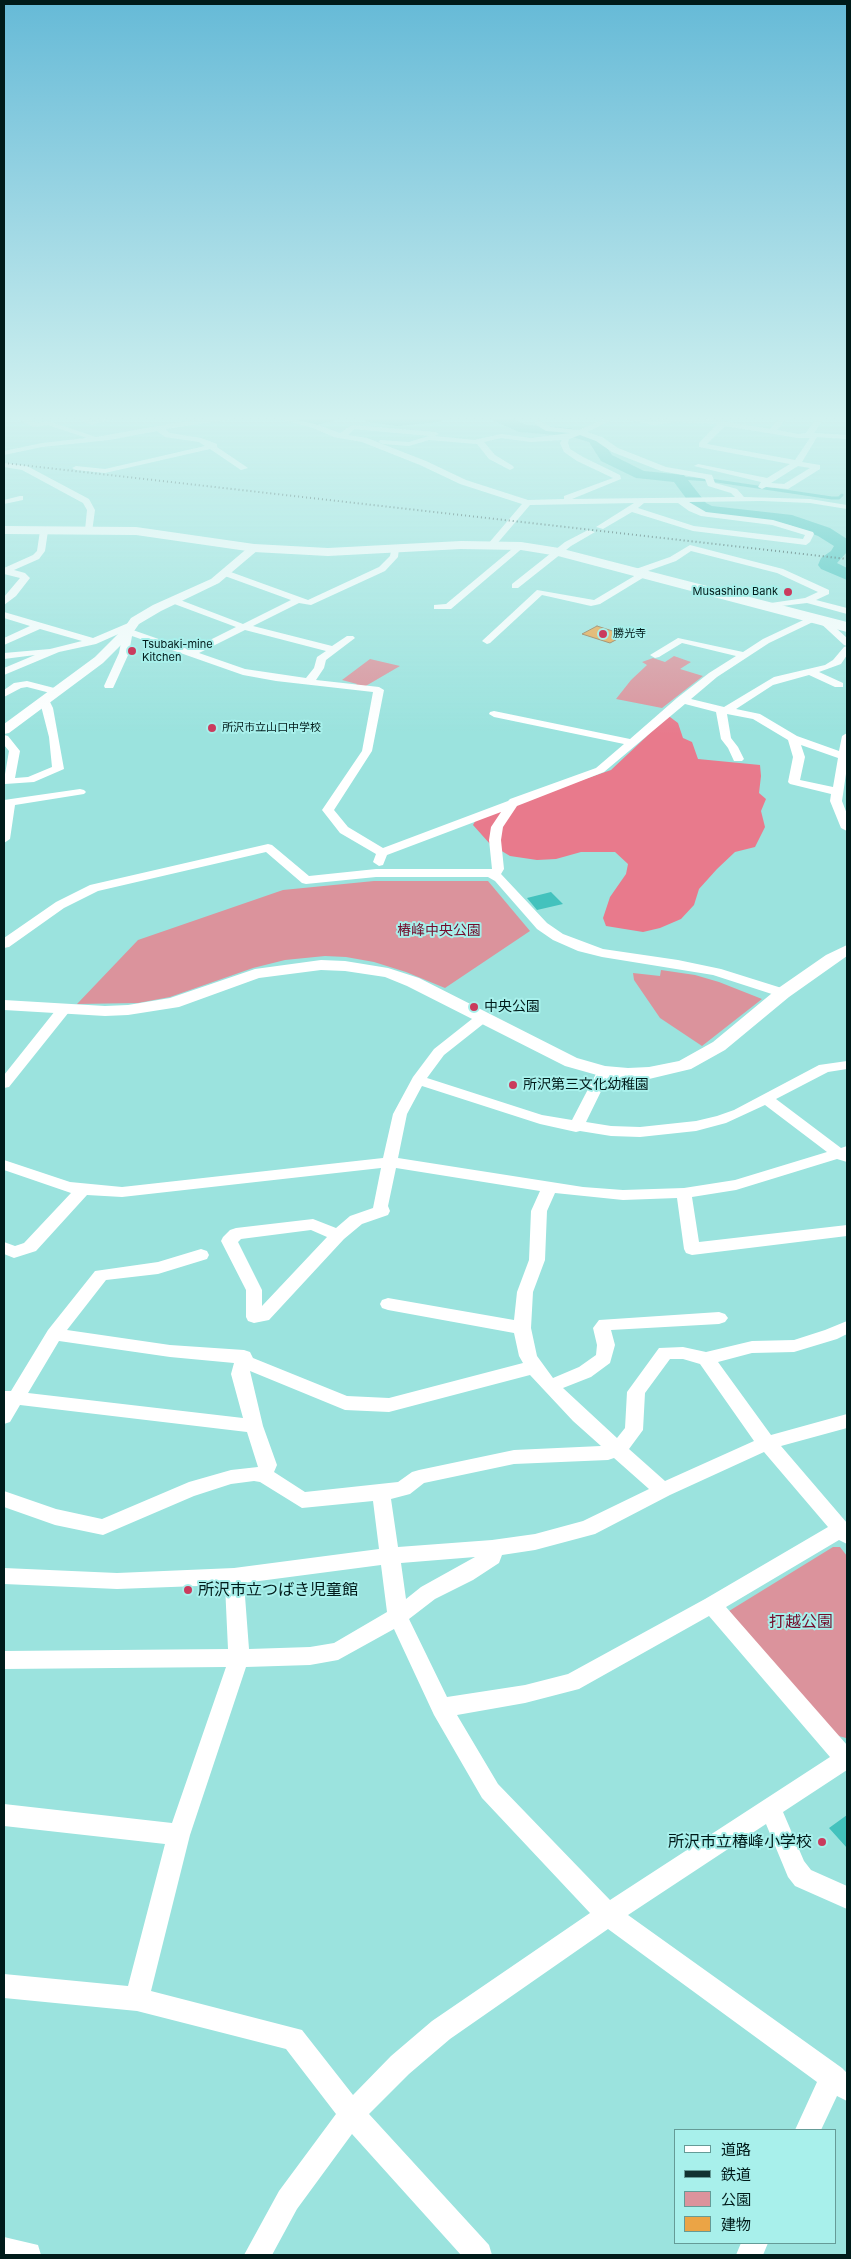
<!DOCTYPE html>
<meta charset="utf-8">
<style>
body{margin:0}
#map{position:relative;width:851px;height:2259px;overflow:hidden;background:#9be3de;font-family:Inter,"Noto Sans JP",sans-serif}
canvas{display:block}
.frame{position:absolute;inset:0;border:5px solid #001b1a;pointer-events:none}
.legend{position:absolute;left:674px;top:2129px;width:162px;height:115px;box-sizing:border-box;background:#a8f0eb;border:1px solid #659b97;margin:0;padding:6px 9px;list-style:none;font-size:15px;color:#001b1a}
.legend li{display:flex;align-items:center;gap:10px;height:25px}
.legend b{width:25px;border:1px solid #659b97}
</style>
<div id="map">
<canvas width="851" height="2259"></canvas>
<div class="frame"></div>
<ul class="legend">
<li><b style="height:6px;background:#fff"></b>道路</li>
<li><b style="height:6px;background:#123231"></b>鉄道</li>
<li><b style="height:14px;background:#db939c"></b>公園</li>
<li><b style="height:14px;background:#eba445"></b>建物</li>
</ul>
</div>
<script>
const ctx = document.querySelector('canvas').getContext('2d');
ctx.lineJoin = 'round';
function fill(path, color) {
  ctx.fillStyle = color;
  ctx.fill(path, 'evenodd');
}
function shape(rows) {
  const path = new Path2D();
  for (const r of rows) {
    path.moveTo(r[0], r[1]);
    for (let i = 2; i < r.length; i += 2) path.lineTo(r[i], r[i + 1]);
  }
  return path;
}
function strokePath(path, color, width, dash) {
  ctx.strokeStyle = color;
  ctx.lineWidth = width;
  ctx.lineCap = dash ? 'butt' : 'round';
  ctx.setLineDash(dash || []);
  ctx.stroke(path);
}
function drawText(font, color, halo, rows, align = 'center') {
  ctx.font = font + ' Inter,"Noto Sans JP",sans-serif';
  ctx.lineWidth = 4;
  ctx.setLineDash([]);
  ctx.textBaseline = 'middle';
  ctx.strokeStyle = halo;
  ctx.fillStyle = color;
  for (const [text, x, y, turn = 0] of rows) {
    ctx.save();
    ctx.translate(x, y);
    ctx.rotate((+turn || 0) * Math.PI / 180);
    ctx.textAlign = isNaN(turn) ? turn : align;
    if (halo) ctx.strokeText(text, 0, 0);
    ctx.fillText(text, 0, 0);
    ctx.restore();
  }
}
fill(shape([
 [674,656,691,662,680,669,703,676,662,708,616,699,631,680,647,665,642,662,653,658,665,662],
 [370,659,400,666,364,687,355,686,357,684,342,680],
 [374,881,488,881,530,931,445,988,406,972,374,962,346,957,325,956,285,960,253,968,170,997,138,1003,77,1004,138,940,283,890],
 [661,970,695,975,719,982,762,999,702,1046,660,1018,634,980,633,973,660,976],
 [833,1547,840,1547,847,1556,847,1737,846,1738,835,1735,729,1611]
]), '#db939c');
fill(shape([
 [666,714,678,723,683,738,692,742,698,759,760,765,761,776,759,793,766,799,761,811,765,827,755,847,735,852,717,869,699,889,694,905,681,919,660,928,643,932,606,926,603,918,610,897,626,874,628,864,615,852,581,852,556,859,537,860,510,856,490,844,473,825,478,816,611,770,646,737]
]), '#e87a8c');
fill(shape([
 [551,892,563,904,537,910,527,898],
 [847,1815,847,1848,829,1828]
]), '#43c2bd');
strokePath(shape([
 [631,418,647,421],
 [504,419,511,418],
 [679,478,710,480,832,498,839,498,842,495]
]), '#43c2bd', 3);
fill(shape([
 [294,418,335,418,333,421,312,426,296,421,294,418],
 [361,418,446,418,439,422,397,426,368,422,361,418],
 [492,418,511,418,527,425,570,428,599,436,612,455,644,471,684,475,706,503,712,506,792,515,830,528,847,539,847,552,837,563,847,568,847,580,821,569,818,565,821,558,831,551,834,546,818,536,789,525,702,513,694,509,674,482,636,478,601,461,589,442,569,436,519,432,494,421,492,418]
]), '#43c2bd');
const building = shape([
 [597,626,625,635,610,643,582,634,597,626]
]);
fill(building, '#eba445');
strokePath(building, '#937147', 1);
fill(shape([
 [16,418,26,418,37,423,48,421,96,437,175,423,211,418,231,418,227,420,165,429,170,433,201,438,217,444,217,447,248,468,241,470,210,449,105,473,76,470,72,468,76,466,105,469,205,446,199,442,165,437,157,431,109,440,42,447,4,455,4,451,42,443,87,438,48,425,33,427,16,418],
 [76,418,86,418,93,421,117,418,92,425,76,418],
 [276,418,289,418,315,424,340,433,352,425,435,432,439,434,435,436,474,440,501,434,531,438,570,433,546,431,535,424,535,420,538,420,551,427,579,430,606,418,616,418,587,432,602,437,618,448,666,467,712,475,715,483,737,489,744,497,810,499,847,505,847,509,810,503,762,501,689,502,706,512,773,520,813,532,814,534,810,542,806,545,693,531,632,512,603,529,596,527,634,503,530,505,495,546,492,547,488,544,522,504,460,484,420,465,362,442,334,437,313,428,276,418],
 [354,429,429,436,409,442,380,440,379,442,383,444,409,446,429,440,477,444,489,459,510,470,514,468,513,466,495,455,484,442,501,438,531,442,562,440,560,443,564,452,577,461,613,478,564,496,564,499,528,500,466,480,426,461,367,438,348,435,354,429],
 [580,435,596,441,612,452,661,471,705,479,708,486,731,493,735,497,572,499,621,479,620,475,583,457,570,449,568,443,569,439,580,435],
 [644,503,678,503,689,511,701,516,772,525,805,535,803,539,694,526,638,508,644,503],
 [620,418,654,421,673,418,716,420,770,429,779,418,787,418,777,430,798,434,806,433,816,418,824,418,814,433,847,435,847,439,817,437,802,462,820,465,820,469,788,489,766,487,762,489,758,487,761,482,694,466,698,464,767,478,790,464,699,447,699,443,717,424,674,422,654,425,620,418],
 [725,426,798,438,810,438,795,460,707,444,725,426],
 [798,466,810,468,784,484,771,483,798,466],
 [4,463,27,466,89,499,95,510,92,532,85,530,87,510,83,503,22,470,4,467,4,463],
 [20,496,23,496,23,500,4,504,4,500,20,496],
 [44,528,48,531,45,551,39,559,14,570,25,573,30,578,16,596,4,605,4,597,20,578,4,574,4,568,33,555,37,551,40,531,44,528],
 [588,530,595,532,571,546,518,588,512,588,512,584,565,542,588,530],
 [518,544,525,546,451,609,434,609,434,605,446,604,518,544],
 [690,545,783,569,829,590,829,594,816,600,847,608,847,614,807,603,764,608,764,604,805,598,818,592,777,573,691,551,676,561,645,572,648,574,646,576,600,604,591,606,542,595,490,643,487,644,482,641,537,590,594,600,636,575,631,572,633,570,670,557,690,545],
 [392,546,399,548,398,557,385,571,311,605,299,603,253,626,332,646,347,636,353,636,355,638,326,660,324,668,316,680,379,687,384,690,372,751,334,810,348,827,383,848,508,801,510,799,596,768,624,744,494,717,489,714,490,712,494,711,630,739,677,698,709,673,736,656,682,643,659,657,655,658,650,655,678,638,743,652,763,639,814,615,825,618,847,638,847,646,844,645,817,620,769,643,717,677,691,699,724,707,774,677,825,665,833,660,844,647,847,646,847,655,841,664,819,672,843,683,843,687,835,687,809,675,773,685,736,709,760,714,797,736,839,751,842,736,847,733,847,767,842,801,847,814,847,831,841,828,830,801,831,794,790,784,788,782,793,757,788,740,753,719,727,714,731,738,738,747,744,759,742,761,734,761,728,748,721,739,716,712,685,704,604,772,517,806,503,827,501,840,504,869,501,874,547,923,563,934,603,949,678,960,721,969,788,990,790,993,788,996,778,996,713,975,602,957,578,951,553,940,537,929,495,881,488,877,376,877,306,884,302,883,266,852,98,891,64,908,9,947,4,948,4,938,56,902,90,885,268,844,272,845,309,876,376,869,492,869,489,840,491,827,501,812,387,855,383,865,379,866,373,862,376,854,340,833,322,810,362,751,373,692,276,681,243,675,132,636,129,653,114,686,113,688,105,688,104,686,119,653,123,632,96,644,59,652,4,675,4,668,35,655,4,659,4,653,50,649,82,641,40,629,4,645,4,638,30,626,4,618,4,612,93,638,133,621,138,624,130,629,190,650,236,627,169,602,169,598,175,598,243,624,291,600,222,575,222,571,228,571,308,600,379,567,390,556,392,546],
 [245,630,326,651,317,657,314,668,306,678,245,669,199,653,245,630],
 [801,745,838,758,833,787,800,780,805,757,801,745],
 [27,681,62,690,63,692,58,695,27,687,21,688,4,697,4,690,14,683,27,681],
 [45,699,49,700,53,708,64,769,34,782,5,784,4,780,9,751,4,745,4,735,8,736,20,751,15,778,28,777,52,767,49,737,40,702,45,699],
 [80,789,84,790,86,792,84,794,15,805,10,839,4,843,4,800,80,789],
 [64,1005,69,1006,71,1009,69,1012,9,1087,4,1088,4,1075,59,1006,64,1005],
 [482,1014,489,1018,487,1021,444,1055,427,1078,542,1115,572,1120,599,1068,609,1068,611,1071,586,1122,611,1126,640,1127,696,1121,717,1116,734,1110,819,1065,847,1061,847,1069,828,1072,776,1099,841,1148,847,1146,847,1162,837,1159,736,1190,692,1197,699,1242,847,1225,847,1236,692,1255,686,1253,684,1249,677,1198,623,1200,555,1193,547,1211,545,1260,533,1292,531,1328,537,1356,553,1378,579,1367,596,1355,597,1345,593,1328,599,1320,719,1312,725,1314,728,1318,725,1322,719,1324,611,1330,615,1345,610,1363,591,1377,563,1388,617,1438,625,1428,627,1392,659,1348,683,1347,706,1352,752,1341,794,1340,825,1330,847,1321,847,1334,837,1339,794,1352,752,1353,718,1362,771,1435,847,1414,847,1428,781,1446,847,1523,847,1544,839,1540,726,1607,847,1745,847,1770,783,1812,804,1861,811,1870,847,1886,847,1909,795,1886,788,1877,766,1824,628,1915,842,2068,847,2073,847,2101,837,2096,821,2130,795,2130,817,2082,608,1929,450,2039,409,2074,369,2114,489,2245,492,2255,461,2255,352,2134,297,2209,272,2255,244,2255,279,2191,336,2114,286,2049,137,2011,4,1998,4,1974,128,1986,165,1844,4,1826,4,1804,172,1823,226,1667,4,1669,4,1651,228,1649,225,1585,117,1589,4,1584,4,1568,117,1573,234,1568,379,1549,373,1501,302,1508,260,1482,254,1481,231,1484,194,1496,103,1535,55,1525,4,1507,4,1491,56,1509,102,1519,189,1482,231,1470,258,1467,247,1432,20,1405,10,1422,4,1424,4,1391,11,1391,48,1330,95,1271,158,1262,201,1249,207,1251,209,1255,207,1259,158,1274,106,1280,67,1330,170,1345,244,1350,250,1352,253,1358,347,1396,389,1398,523,1363,519,1356,514,1333,388,1310,382,1308,380,1304,382,1300,388,1298,514,1320,517,1292,529,1260,531,1211,540,1191,396,1168,388,1206,390,1211,388,1215,362,1224,344,1239,269,1320,254,1323,248,1321,246,1317,246,1290,221,1241,223,1237,230,1230,236,1228,313,1219,336,1228,350,1216,373,1208,381,1168,122,1197,87,1195,36,1251,14,1258,4,1254,4,1242,15,1246,24,1243,71,1193,4,1170,4,1160,70,1182,122,1187,383,1158,393,1114,413,1077,434,1049,477,1015,482,1014],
 [422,1086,540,1124,576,1132,580,1131,611,1136,640,1137,696,1131,726,1123,765,1105,827,1152,735,1180,684,1188,623,1190,583,1187,398,1158,407,1114,422,1086],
 [311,1230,327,1237,262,1306,262,1290,238,1242,241,1239,311,1230],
 [59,1341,170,1357,234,1363,231,1374,243,1418,28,1393,59,1341],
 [670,1359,683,1359,700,1364,754,1441,665,1481,629,1449,643,1430,645,1393,670,1359],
 [250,1371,345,1410,389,1412,530,1375,573,1421,601,1446,514,1450,419,1470,412,1472,398,1482,305,1492,274,1472,277,1465,263,1426,250,1371],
 [764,1452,828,1527,705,1599,568,1674,525,1685,447,1697,409,1619,435,1599,473,1580,499,1563,502,1555,535,1550,595,1534,670,1495,764,1452],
 [614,1458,649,1489,583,1521,535,1534,492,1540,398,1547,391,1499,410,1494,424,1483,514,1464,608,1460,614,1458],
 [475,1557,421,1587,406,1599,401,1563,475,1557],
 [381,1565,387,1612,334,1643,310,1647,249,1649,244,1583,381,1565],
 [709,1616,830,1757,610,1900,498,1784,457,1715,525,1703,579,1689,709,1616],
 [394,1629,434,1715,482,1798,590,1913,432,2021,391,2056,353,2095,302,2030,151,1991,190,1835,246,1667,310,1665,338,1660,394,1629],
 [4,2237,38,2245,41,2255,4,2255,4,2237],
 [741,2243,768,2243,763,2255,736,2255,741,2243]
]), '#fff');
fill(shape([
 [254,545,260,548,258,550,219,583,161,611,139,624,132,634,103,663,9,733,4,734,4,724,95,657,124,628,131,618,153,605,211,579,250,546,254,545],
 [847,945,847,956,789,997,725,1050,691,1069,649,1079,628,1080,604,1077,565,1066,407,986,385,977,345,971,321,970,259,978,179,1007,128,1015,105,1016,4,1010,4,1000,105,1006,128,1005,170,998,255,969,321,960,345,961,388,968,419,978,577,1058,605,1066,628,1068,649,1067,679,1061,713,1042,777,989,826,955,847,945]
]), '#fff');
fill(shape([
 [4,526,136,527,254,544,328,548,461,541,521,542,559,548,847,622,847,632,558,556,521,550,461,549,328,556,254,552,136,535,4,534,4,526]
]), '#fff');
strokePath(shape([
 [4,463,847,559]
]), '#123231', 2, [1, 3]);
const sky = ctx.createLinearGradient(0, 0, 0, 734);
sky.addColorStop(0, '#66bad7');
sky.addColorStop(0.57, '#d2f2f0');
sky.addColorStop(1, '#d2f2f000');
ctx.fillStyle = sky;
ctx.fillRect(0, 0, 851, 734);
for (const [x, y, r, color] of [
 [788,592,5,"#ca3b5d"],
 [603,634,5,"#ca3b5d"],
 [132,651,5,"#ca3b5d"],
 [212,728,5,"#ca3b5d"],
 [474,1007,5,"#ca3b5d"],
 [513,1085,5,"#ca3b5d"],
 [188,1590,5,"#ca3b5d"],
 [822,1842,5,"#ca3b5d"]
]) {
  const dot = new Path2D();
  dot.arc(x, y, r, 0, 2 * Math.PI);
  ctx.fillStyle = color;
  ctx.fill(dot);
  strokePath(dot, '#a8f0eb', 2);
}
drawText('11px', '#001b1a', '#a8f0eb', [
 ["Musashino Bank",778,592,"right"],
 ["勝光寺",613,634],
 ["Tsubaki-mine",142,645],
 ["Kitchen",142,658],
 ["所沢市立山口中学校",222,728]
], 'left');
drawText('14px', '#730d2c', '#a8f0eb', [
 ["椿峰中央公園",439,931]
]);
drawText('14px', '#001b1a', '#a8f0eb', [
 ["中央公園",484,1007],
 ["所沢第三文化幼稚園",523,1085]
], 'left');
drawText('16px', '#001b1a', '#a8f0eb', [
 ["所沢市立つばき児童館",198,1590],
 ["所沢市立椿峰小学校",812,1842,"right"]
], 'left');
drawText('16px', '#730d2c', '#a8f0eb', [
 ["打越公園",801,1622]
]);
</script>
